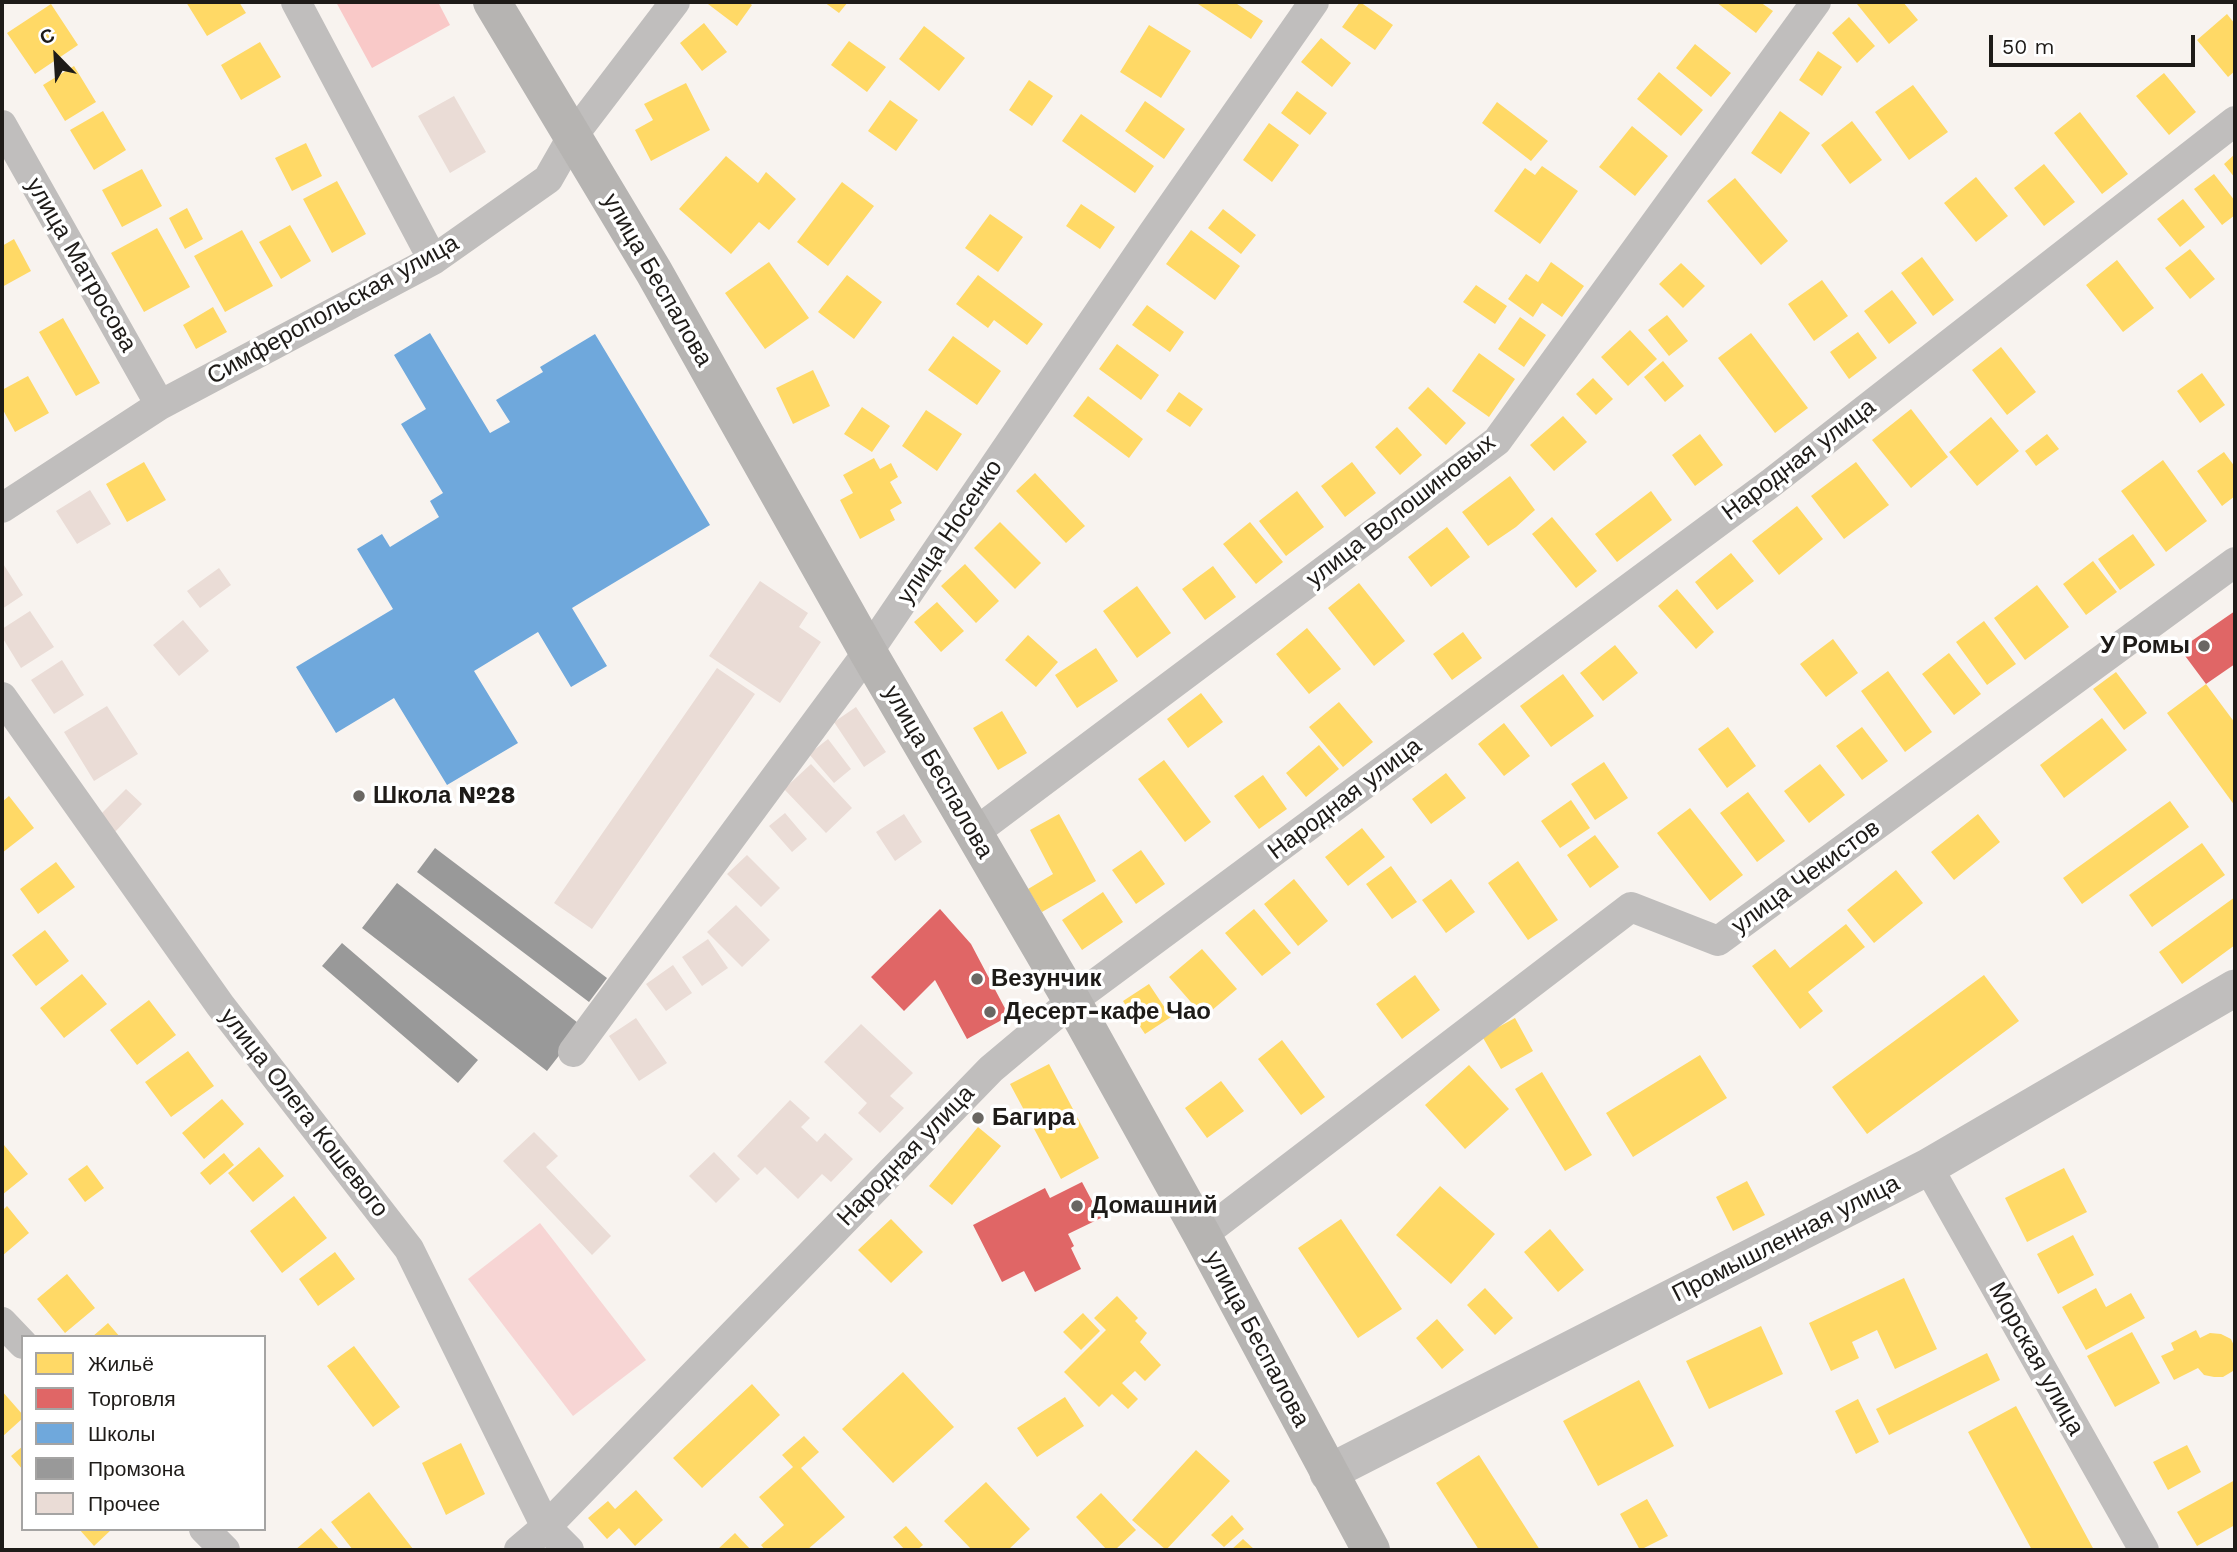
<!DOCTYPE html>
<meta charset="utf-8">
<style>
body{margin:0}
#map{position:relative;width:2237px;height:1552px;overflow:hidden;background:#f8f3ef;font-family:"Work Sans",sans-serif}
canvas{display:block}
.frame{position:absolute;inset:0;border:4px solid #1e1b18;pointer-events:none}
.legend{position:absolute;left:21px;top:1335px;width:245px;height:196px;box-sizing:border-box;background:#fff;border:2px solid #a5a4a3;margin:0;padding:9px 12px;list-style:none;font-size:21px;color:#1e1b18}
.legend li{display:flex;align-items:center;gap:14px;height:35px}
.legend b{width:35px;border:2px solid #a5a4a3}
.north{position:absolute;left:21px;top:21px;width:70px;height:70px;-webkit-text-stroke:5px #fff;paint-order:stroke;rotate:336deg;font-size:19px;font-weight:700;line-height:28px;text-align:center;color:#1e1b18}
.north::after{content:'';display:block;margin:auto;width:24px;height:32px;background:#1e1b18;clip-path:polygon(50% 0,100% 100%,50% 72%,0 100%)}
.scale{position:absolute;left:1989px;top:35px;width:206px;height:32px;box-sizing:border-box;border:4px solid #1e1b18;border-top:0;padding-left:9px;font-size:21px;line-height:24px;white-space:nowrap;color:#1e1b18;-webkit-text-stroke:5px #fff;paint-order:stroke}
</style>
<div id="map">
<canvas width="2237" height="1552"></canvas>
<div class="frame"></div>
<ul class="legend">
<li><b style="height:19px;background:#ffd966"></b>Жильё</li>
<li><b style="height:19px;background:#e06666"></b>Торговля</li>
<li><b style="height:19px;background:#6fa8dc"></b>Школы</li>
<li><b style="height:19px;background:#999"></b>Промзона</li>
<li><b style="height:19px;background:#eadcd6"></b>Прочее</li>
</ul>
<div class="north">С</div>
<div class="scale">50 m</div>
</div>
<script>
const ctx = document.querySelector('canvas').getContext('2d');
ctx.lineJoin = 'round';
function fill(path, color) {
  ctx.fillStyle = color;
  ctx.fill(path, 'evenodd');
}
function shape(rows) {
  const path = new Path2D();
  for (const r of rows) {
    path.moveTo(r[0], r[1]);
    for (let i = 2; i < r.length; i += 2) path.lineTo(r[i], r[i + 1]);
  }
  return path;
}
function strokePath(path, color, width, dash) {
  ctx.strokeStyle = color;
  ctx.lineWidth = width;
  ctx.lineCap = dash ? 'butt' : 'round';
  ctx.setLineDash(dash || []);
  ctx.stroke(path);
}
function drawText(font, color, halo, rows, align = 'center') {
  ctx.font = font + ' "Work Sans",sans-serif';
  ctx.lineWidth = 7;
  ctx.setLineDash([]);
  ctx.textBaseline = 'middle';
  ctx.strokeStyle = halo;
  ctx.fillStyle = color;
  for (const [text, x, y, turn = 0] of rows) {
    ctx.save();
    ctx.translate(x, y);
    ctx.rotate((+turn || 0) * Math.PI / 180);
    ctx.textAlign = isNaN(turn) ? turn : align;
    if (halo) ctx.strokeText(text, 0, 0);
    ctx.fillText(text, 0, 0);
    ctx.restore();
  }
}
fill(shape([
 [540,1223,646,1360,573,1416,468,1279]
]), '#f7d5d4');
fill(shape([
 [336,2,438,2,450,25,372,68]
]), '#f9c9c8');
fill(shape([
 [186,2,239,2,246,13,207,36],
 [710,2,748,2,752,5,737,26,708,4],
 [824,2,848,2,839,13],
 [1195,2,1234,2,1263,21,1251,39],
 [1360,2,1393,25,1375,50,1342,27],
 [1716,2,1760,2,1773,11,1756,33],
 [1860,2,1903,2,1918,20,1889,44,1857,4],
 [51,4,78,45,35,74,7,33],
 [2227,14,2235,24,2235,71,2228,77,2197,40],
 [1849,17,1875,46,1857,63,1832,33],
 [704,23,727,52,702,71,680,43],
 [1149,25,1191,51,1161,98,1120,72],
 [924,26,965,58,939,91,899,59],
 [1321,38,1351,63,1332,87,1301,62],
 [849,41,886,67,867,92,831,65],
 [260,42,281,77,241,100,221,65],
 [1695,44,1731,73,1711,97,1676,68],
 [1818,51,1842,67,1822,96,1799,80],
 [74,66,96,102,65,121,43,85],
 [1659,72,1703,110,1681,136,1637,99],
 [2164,73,2196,112,2169,135,2136,96],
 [1029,80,1053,96,1032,126,1009,110],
 [686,83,710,130,651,161,635,130,653,120,644,104],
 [1913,85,1948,132,1909,160,1875,112],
 [1297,91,1327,113,1310,135,1281,113],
 [890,100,918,120,896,151,868,131],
 [1145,101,1185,129,1164,159,1125,131],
 [1497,102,1548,141,1531,161,1482,123],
 [103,111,126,150,94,170,70,130],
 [1780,111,1810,133,1781,174,1751,153],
 [2080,112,2128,174,2102,194,2054,133],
 [1081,114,1154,166,1135,193,1062,141],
 [1852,121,1882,160,1850,184,1821,145],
 [1269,123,1299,145,1272,182,1243,160],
 [1632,126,1668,156,1635,196,1599,167],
 [306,143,322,176,292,191,275,158],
 [2235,154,2235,178,2224,164],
 [726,156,758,183,766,172,796,199,769,230,759,222,731,254,679,209],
 [2044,164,2075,202,2044,226,2014,188],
 [1542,166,1578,191,1540,244,1494,211,1525,168,1535,175],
 [142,169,162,206,122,227,102,190],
 [2214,174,2235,201,2235,215,2222,225,2194,189],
 [1976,177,2008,216,1976,242,1944,203],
 [1735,178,1788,241,1761,265,1707,201],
 [337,181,366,234,332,253,303,199],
 [842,182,874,206,828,266,797,242],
 [2183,199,2205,227,2180,247,2157,219],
 [1081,204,1115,227,1100,249,1066,226],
 [187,208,203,239,185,249,169,218],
 [1223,209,1256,235,1241,254,1208,228],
 [990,214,1023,237,998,272,965,248],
 [290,225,311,261,281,279,259,242],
 [157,228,190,287,144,312,111,253],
 [242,230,273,286,225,312,194,256],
 [1191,230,1240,266,1215,300,1166,264],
 [14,239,31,271,2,287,2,246],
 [2190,249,2215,279,2190,299,2165,268],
 [1922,257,1954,300,1933,316,1901,273],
 [2117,260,2154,308,2123,332,2086,285],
 [769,262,809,318,765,349,725,293],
 [1551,262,1584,286,1562,317,1542,303,1533,317,1508,299,1526,274,1538,282],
 [1681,263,1705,286,1683,308,1659,284],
 [847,275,882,302,854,339,818,312],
 [978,275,1043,324,1027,345,994,320,988,328,956,304],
 [1822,280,1848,316,1814,341,1788,304],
 [1476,285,1507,306,1495,324,1463,302],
 [1892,290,1917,323,1889,344,1864,311],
 [1147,305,1184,332,1170,352,1132,325],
 [213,307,227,332,196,349,183,325],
 [1667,315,1688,341,1669,356,1648,330],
 [1520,317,1546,335,1524,367,1498,349],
 [63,318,100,383,76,396,39,332],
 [1630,330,1657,359,1628,386,1601,357],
 [1858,332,1877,358,1849,379,1830,352],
 [1751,333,1808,408,1775,433,1718,358],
 [953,336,1001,371,977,405,928,370],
 [1117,344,1159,375,1141,400,1099,369],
 [2001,347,2036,392,2007,415,1972,370],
 [1479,353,1515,379,1489,417,1452,391],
 [1663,361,1684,386,1665,402,1644,377],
 [813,370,830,406,793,424,776,388],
 [2202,373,2225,405,2200,423,2177,391],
 [28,376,49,413,15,432,2,408,2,390],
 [1593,378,1613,399,1596,415,1576,394],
 [1428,387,1466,423,1446,445,1408,408],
 [1179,392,1203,409,1190,427,1166,411],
 [1088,396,1143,439,1129,458,1073,416],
 [862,407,890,426,872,452,844,434],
 [1911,409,1948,457,1911,488,1872,440],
 [926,410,962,434,937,471,902,446],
 [1563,416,1587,442,1554,471,1530,445],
 [1991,417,2019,451,1977,486,1949,452],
 [1397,427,1422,455,1400,475,1375,447],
 [1700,434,1723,465,1695,486,1672,455],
 [2047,434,2059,449,2036,466,2025,451],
 [2224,452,2235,467,2235,496,2222,506,2197,471],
 [874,458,880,469,891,463,898,477,890,482,902,503,890,510,895,520,860,539,840,500,853,493,843,475],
 [2163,460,2207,521,2166,552,2121,491],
 [144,462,166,500,127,522,106,484],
 [1352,462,1376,493,1345,517,1321,486],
 [1856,462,1889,505,1844,539,1811,496],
 [1035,473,1085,526,1066,543,1016,491],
 [1510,476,1535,510,1516,527,1488,546,1462,512],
 [1297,491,1324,527,1286,556,1259,521],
 [1651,491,1672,520,1617,562,1595,534],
 [1797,506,1823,539,1779,575,1752,541],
 [1552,517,1597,571,1576,588,1532,534],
 [1000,522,1041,563,1015,589,974,548],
 [1250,522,1283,562,1256,584,1223,544],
 [1447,527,1470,557,1431,587,1408,557],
 [2133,534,2155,565,2120,590,2098,559],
 [1731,553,1754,581,1717,610,1695,582],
 [2093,561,2117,592,2086,615,2063,584],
 [965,564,999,601,976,623,941,586],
 [1213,566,1236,597,1205,620,1182,589],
 [1359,583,1405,641,1374,666,1328,608],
 [2037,585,2069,627,2025,660,1994,618],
 [1137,586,1171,633,1137,658,1103,611],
 [1677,589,1714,632,1696,649,1658,606],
 [937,602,964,631,941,652,914,622],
 [1984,621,2016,664,1987,685,1956,642],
 [1307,628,1341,669,1309,694,1276,654],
 [1463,632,1482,658,1452,680,1433,654],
 [1028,635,1058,662,1036,687,1005,660],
 [1833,639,1858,673,1826,697,1800,664],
 [1615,645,1638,673,1603,701,1580,673],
 [1096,648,1118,681,1077,708,1055,675],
 [1949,653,1981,694,1954,715,1922,674],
 [1888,671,1932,732,1905,752,1861,691],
 [2116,672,2147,713,2124,730,2093,689],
 [1563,674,1594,716,1551,747,1520,706],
 [2206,684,2235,723,2235,806,2167,713],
 [1201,693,1223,722,1188,748,1167,719],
 [1339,702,1373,742,1343,767,1309,727],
 [1002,711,1027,753,998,770,973,728],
 [2102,718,2127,750,2064,798,2040,765],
 [1504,723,1530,756,1504,776,1478,744],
 [1728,727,1756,766,1727,788,1698,749],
 [1862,727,1888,761,1862,780,1836,746],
 [1319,745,1339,769,1306,797,1286,773],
 [1164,760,1211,822,1185,842,1138,779],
 [1604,762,1628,798,1595,820,1571,784],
 [1820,764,1845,795,1809,823,1784,791],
 [1446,773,1466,798,1431,824,1412,799],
 [1263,775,1287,809,1259,829,1234,796],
 [1748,792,1785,841,1757,862,1720,813],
 [9,796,34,828,2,853,2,802],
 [1571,800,1590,828,1560,848,1541,821],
 [2170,801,2189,827,2082,904,2063,878],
 [1690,808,1743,875,1710,901,1657,833],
 [1059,814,1096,881,1042,912,1028,889,1053,874,1030,830],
 [1978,814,2000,842,1954,880,1931,852],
 [1362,828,1385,857,1348,886,1325,857],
 [1595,835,1619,867,1590,888,1567,855],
 [2202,843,2225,875,2152,927,2129,895],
 [1141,850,1165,884,1136,904,1112,870],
 [1518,861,1558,920,1528,940,1488,883],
 [56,862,75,887,38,914,20,889],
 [1391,866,1417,902,1392,919,1366,884],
 [1896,870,1923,903,1874,943,1847,910],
 [1294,879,1328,921,1298,946,1264,904],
 [1451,879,1475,912,1446,933,1422,900],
 [1103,892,1123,922,1082,950,1062,920],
 [2235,897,2235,945,2182,984,2159,952],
 [1254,909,1291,953,1262,976,1225,933],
 [1846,924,1865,947,1808,992,1823,1011,1800,1029,1752,966,1775,949,1790,968],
 [45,930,69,961,36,986,12,955],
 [1202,949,1237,989,1204,1017,1169,977],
 [82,974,107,1004,64,1038,40,1008],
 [1415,975,1440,1010,1402,1039,1376,1004],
 [1984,975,2019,1021,1867,1134,1832,1087],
 [1149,984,1171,1017,1145,1034,1123,1001],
 [149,1000,176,1035,137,1065,110,1030],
 [1515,1018,1533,1051,1501,1069,1482,1036],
 [1282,1040,1325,1097,1301,1115,1258,1059],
 [188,1051,214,1086,171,1117,145,1082],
 [1700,1055,1727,1098,1633,1157,1606,1113],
 [1049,1064,1099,1158,1061,1179,1010,1084],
 [1469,1065,1509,1109,1465,1149,1425,1105],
 [1542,1072,1592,1155,1565,1171,1515,1089],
 [1221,1081,1244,1111,1207,1138,1185,1108],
 [222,1099,244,1124,204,1159,182,1133],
 [978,1127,1001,1146,952,1205,929,1186],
 [4,1145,28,1174,2,1195,2,1147],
 [259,1147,284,1176,253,1202,228,1173],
 [224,1153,234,1165,210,1185,200,1173],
 [87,1165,104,1188,85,1202,68,1179],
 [2064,1168,2087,1212,2027,1242,2005,1198],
 [1747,1181,1765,1215,1733,1231,1716,1197],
 [1440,1186,1495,1234,1451,1284,1396,1235],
 [294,1196,327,1238,282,1273,250,1231],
 [7,1206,29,1233,2,1256,2,1211],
 [891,1219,923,1252,891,1283,858,1250],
 [1341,1219,1402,1309,1358,1338,1298,1248],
 [1550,1229,1584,1270,1558,1292,1524,1252],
 [2073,1235,2094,1275,2058,1294,2037,1254],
 [335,1252,355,1279,318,1306,299,1279],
 [67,1274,95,1308,65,1333,37,1299],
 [1904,1278,1937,1349,1895,1369,1877,1330,1852,1342,1859,1358,1831,1371,1809,1323],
 [1485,1288,1513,1318,1495,1335,1467,1305],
 [2096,1288,2106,1307,2131,1293,2145,1318,2086,1350,2062,1307],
 [1117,1296,1138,1318,1135,1321,1147,1333,1140,1342,1161,1365,1145,1381,1135,1371,1122,1383,1138,1399,1128,1409,1112,1394,1099,1407,1064,1372,1106,1330,1094,1318],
 [1083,1313,1100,1331,1081,1350,1063,1332],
 [1437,1319,1464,1350,1442,1369,1416,1338],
 [108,1323,120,1337,92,1337],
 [1761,1326,1783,1374,1709,1409,1686,1361],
 [2196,1330,2200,1338,2210,1333,2221,1334,2231,1339,2235,1348,2233,1371,2223,1377,2214,1377,2204,1375,2198,1368,2174,1380,2161,1356,2174,1350,2171,1343],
 [2132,1332,2160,1383,2115,1407,2087,1356],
 [354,1346,400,1407,373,1427,327,1366],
 [1987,1353,2000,1380,1889,1435,1876,1409],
 [903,1372,954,1427,893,1483,842,1429],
 [1639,1380,1674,1446,1598,1486,1563,1421],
 [752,1384,780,1415,702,1488,673,1458],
 [2,1391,23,1415,23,1418,2,1437],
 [1065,1397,1084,1426,1037,1457,1017,1428],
 [1858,1399,1879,1442,1856,1454,1835,1411],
 [2016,1406,2094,1550,2032,1550,1968,1432],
 [804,1436,819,1452,801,1468,845,1517,807,1550,765,1550,761,1545,784,1525,759,1497,793,1467,782,1455],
 [461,1443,485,1494,446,1515,422,1463],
 [2187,1445,2201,1472,2168,1490,2153,1462],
 [23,1446,23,1470,11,1456],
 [1196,1450,1230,1481,1166,1550,1132,1520],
 [1479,1455,1540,1550,1479,1550,1436,1483],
 [2235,1480,2235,1525,2197,1546,2177,1512],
 [986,1482,1030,1529,1008,1550,972,1550,944,1521],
 [636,1490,663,1520,635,1546,619,1528,607,1539,588,1518,608,1501,615,1509],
 [369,1492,413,1549,412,1550,353,1550,331,1522],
 [1101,1493,1136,1530,1115,1550,1107,1550,1076,1517],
 [1647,1499,1668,1536,1640,1550,1620,1514],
 [1232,1515,1244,1529,1224,1547,1211,1535],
 [906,1526,923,1545,917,1550,905,1550,893,1537],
 [321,1528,340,1550,295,1550],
 [79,1529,112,1529,94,1546],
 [735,1533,751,1550,717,1550],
 [1243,1539,1255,1550,1231,1550]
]), '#ffd966');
fill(shape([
 [2235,611,2235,664,2206,684,2180,649],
 [940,909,971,944,1009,1016,967,1039,935,980,904,1011,871,977],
 [1082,1182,1101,1218,1068,1234,1074,1246,1071,1248,1081,1269,1035,1292,1024,1271,1002,1282,973,1225,1045,1188,1050,1198]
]), '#e06666');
fill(shape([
 [430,333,490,433,510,422,496,400,543,372,540,367,595,334,710,525,572,608,607,666,571,687,538,632,474,671,518,743,447,785,394,698,336,733,296,667,393,609,357,549,382,534,390,547,439,517,430,501,443,493,401,424,426,409,394,355]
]), '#6fa8dc');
fill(shape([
 [435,848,607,978,589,1002,417,872],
 [397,883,582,1026,547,1071,362,928],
 [342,943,478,1060,458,1083,322,966]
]), '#999');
fill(shape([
 [454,96,486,152,450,173,418,116],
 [90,490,111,524,77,544,56,511],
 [2,562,23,595,2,609],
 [219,568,231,585,200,608,187,591],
 [760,581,808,613,799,627,821,642,780,703,709,656],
 [30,611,54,647,21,668,2,637,2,629],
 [183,620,209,651,179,676,153,645],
 [62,660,84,695,54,714,31,680],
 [717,668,755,694,592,929,554,903],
 [107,706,138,754,94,781,64,732],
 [856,707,886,752,864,767,834,722],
 [828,739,851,769,834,783,809,754],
 [811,764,852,808,826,833,784,789],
 [126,789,142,804,112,835,96,819],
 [785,813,807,839,792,852,769,826],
 [904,814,922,842,895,861,876,832],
 [747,855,780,888,761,907,727,874],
 [736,905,770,940,742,967,707,932],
 [708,939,728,968,702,986,682,957],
 [673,965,692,993,666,1011,646,984],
 [636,1018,667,1063,639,1081,609,1036],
 [861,1024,913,1073,890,1096,904,1108,880,1133,858,1113,867,1103,824,1062],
 [790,1100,810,1118,801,1127,817,1142,825,1133,853,1159,831,1182,822,1174,798,1199,765,1167,757,1175,737,1156],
 [534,1132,558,1156,546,1167,611,1236,592,1255,503,1161],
 [714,1152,740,1179,716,1203,689,1176]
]), '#eadcd6');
strokePath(shape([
 [296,2,433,260],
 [2,125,160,405],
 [2,508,160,405,433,260,548,179,572,137,675,2],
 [2,697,220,1005,409,1249,546,1527,569,1550],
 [974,833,1497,441,1816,2],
 [573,1052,868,652,1153,233,1314,2],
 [1928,1167,2144,1550],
 [1202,1235,1631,907,1718,941,2235,562],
 [2,1322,23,1344],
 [204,1529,225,1550],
 [519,1550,546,1527,991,1069,1072,1001,1771,483,2235,121]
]), '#c0bebd', 30);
strokePath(shape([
 [1328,1473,1928,1167,2235,988]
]), '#c0bebd', 37);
strokePath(shape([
 [492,2,654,272,868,652,1072,1001,1202,1235,1371,1550]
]), '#b6b4b2', 38);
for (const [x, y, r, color] of [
 [2204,646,7,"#6a6763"],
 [359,796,7,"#6a6763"],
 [977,979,7,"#6a6763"],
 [990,1012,7,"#6a6763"],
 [978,1118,7,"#6a6763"],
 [1077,1206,7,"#6a6763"]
]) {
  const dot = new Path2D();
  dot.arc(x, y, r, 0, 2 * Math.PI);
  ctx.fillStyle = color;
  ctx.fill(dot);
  strokePath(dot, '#fff', 2.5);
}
drawText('24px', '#1e1b18', '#fff', [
 ["улица Матросова",81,265,60],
 ["улица Беспалова",657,280,60],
 ["Симферопольская улица",333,310,-29],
 ["Народная улица",1799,460,-37],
 ["улица Волошиновых",1401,511,-38],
 ["улица Носенко",950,532,-56],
 ["улица Беспалова",938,772,60],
 ["Народная улица",1345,799,-37],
 ["улица Чекистов",1806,877,-36],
 ["улица Олега Кошевого",304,1113,52],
 ["Народная улица",906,1156,-46],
 ["Промышленная улица",1786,1239,-27],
 ["улица Беспалова",1257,1339,62],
 ["Морская улица",2036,1359,61]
]);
drawText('bold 24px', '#1e1b18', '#fff', [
 ["У Ромы",2190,646,"right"],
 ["Школа №28",373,796],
 ["Везунчик",991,979],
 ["Десерт-кафе Чао",1004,1012],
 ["Багира",992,1118],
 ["Домашний",1091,1206]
], 'left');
</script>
